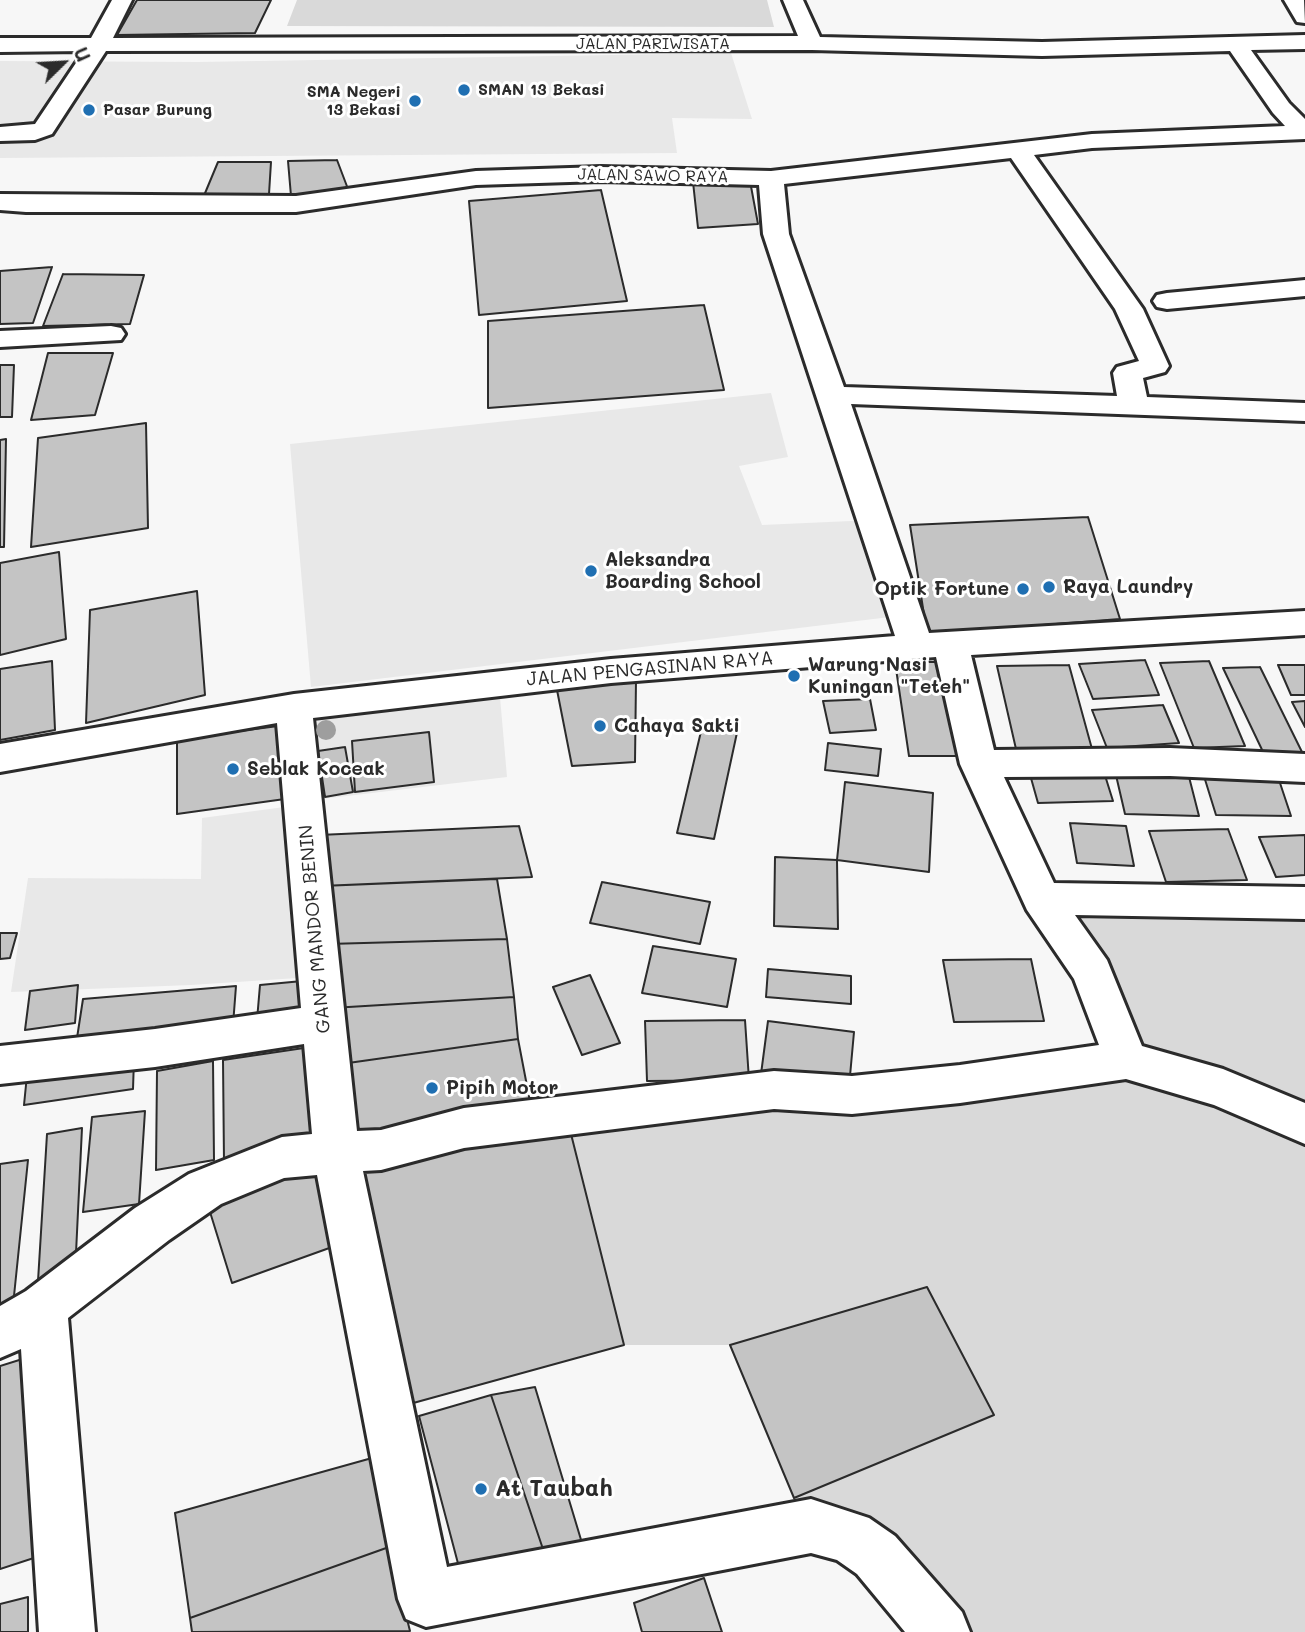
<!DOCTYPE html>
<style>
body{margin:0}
#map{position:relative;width:1305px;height:1632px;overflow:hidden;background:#f7f7f7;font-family:Mali,sans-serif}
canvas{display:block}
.north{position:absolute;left:28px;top:28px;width:70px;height:70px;-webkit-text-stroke:5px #fff;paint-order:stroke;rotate:66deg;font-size:19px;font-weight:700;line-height:28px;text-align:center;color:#2b2b2b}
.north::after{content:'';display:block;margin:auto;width:24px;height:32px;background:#2b2b2b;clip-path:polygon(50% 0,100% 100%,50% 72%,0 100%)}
</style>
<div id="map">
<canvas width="1305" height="1632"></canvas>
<div class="north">U</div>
</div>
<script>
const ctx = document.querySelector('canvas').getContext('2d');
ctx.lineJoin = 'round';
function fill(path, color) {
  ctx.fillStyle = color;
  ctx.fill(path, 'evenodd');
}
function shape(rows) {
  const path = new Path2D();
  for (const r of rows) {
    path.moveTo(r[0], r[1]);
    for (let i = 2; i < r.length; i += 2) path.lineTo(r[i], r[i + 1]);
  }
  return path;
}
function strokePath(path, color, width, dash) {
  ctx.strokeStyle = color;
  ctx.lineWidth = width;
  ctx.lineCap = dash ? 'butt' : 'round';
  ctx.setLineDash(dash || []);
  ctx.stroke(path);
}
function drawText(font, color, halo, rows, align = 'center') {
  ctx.font = font + ' Mali,sans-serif';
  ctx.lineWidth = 6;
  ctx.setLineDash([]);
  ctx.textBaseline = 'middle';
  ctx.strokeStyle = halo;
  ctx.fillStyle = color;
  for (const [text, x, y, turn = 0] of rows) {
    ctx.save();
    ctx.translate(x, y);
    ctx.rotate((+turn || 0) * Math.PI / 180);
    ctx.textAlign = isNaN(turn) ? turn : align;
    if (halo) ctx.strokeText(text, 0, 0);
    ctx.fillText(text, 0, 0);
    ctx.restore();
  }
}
fill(shape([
 [731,53,752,119,672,118,677,153,0,158,0,61,198,62],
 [771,393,788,457,739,466,762,525,873,520,890,617,311,687,290,444],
 [500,697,507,777,313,800,303,721],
 [292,806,313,977,191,985,11,992,28,878,201,879,202,818]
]), '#e8e8e8');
fill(shape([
 [297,0,767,0,774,27,287,26],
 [1041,899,1305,910,1305,1632,942,1632,811,1526,794,1498,993,1415,927,1288,730,1345,624,1345,569,1126,1125,1060]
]), '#d9d9d9');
const building = shape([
 [137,0,271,0,255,33,117,35,137,0],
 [337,160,348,189,291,196,288,161,337,160],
 [218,162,271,162,269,194,203,198,218,162],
 [750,181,758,224,698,228,693,182,750,181],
 [601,190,627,301,479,315,469,201,601,190],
 [52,267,33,323,0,324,0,271,52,267],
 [63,274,144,275,130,324,43,326,63,274],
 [704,305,724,390,488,408,488,321,704,305],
 [48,353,113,353,95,415,31,420,48,353],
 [0,365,14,365,12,417,0,417,0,365],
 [146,423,148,528,31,547,38,438,146,423],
 [6,439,4,547,0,547,0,440,6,439],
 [1088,517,1120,619,927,634,910,525,1088,517],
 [59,552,66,639,0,655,0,563,59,552],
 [197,591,205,695,86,723,90,610,197,591],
 [1145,660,1159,695,1093,699,1079,664,1145,660],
 [52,661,55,730,0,740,0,669,52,661],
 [1209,661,1245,746,1194,748,1160,663,1209,661],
 [895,662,946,662,964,756,909,756,895,662],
 [1069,665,1092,749,1016,749,997,666,1069,665],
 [1278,665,1305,665,1305,695,1291,695,1278,665],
 [1260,667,1303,754,1265,756,1223,668,1260,667],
 [636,680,635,762,572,766,557,690,636,680],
 [870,699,876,730,830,733,823,701,870,699],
 [1305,701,1305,727,1292,702,1305,701],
 [1163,705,1179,743,1107,748,1092,710,1163,705],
 [703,723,738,728,714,839,677,833,703,723],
 [286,725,292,798,177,814,177,739,286,725],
 [429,732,434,782,355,792,352,741,429,732],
 [828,743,881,749,878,776,825,770,828,743],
 [345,747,353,792,325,797,318,751,345,747],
 [1103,769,1113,801,1038,803,1029,771,1103,769],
 [1115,771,1188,773,1199,816,1125,814,1115,771],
 [1203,773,1277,774,1291,816,1216,815,1203,773],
 [845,782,933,793,929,872,837,860,845,782],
 [1070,823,1126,826,1134,866,1077,863,1070,823],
 [519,826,532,877,321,886,319,835,519,826],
 [1228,829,1247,880,1166,882,1149,831,1228,829],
 [1305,835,1305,875,1276,877,1259,837,1305,835],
 [775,857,837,860,838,929,774,926,775,857],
 [497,879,507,939,328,944,321,886,497,879],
 [602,882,710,902,700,944,590,923,602,882],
 [0,933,17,933,10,958,0,959,0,933],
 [507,939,514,997,332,1008,328,944,507,939],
 [653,946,736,959,727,1007,642,993,653,946],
 [1031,959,1044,1021,954,1022,943,960,1031,959],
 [768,969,851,976,851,1004,766,997,768,969],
 [590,975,620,1043,582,1055,553,987,590,975],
 [313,980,312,1015,257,1020,260,985,313,980],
 [78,985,75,1023,25,1030,30,991,78,985],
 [236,986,233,1025,77,1038,83,999,236,986],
 [514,997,518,1039,334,1065,332,1008,514,997],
 [745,1020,749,1080,647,1081,645,1021,745,1020],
 [768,1021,854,1032,849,1087,761,1074,768,1021],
 [518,1039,532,1112,343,1144,334,1065,518,1039],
 [324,1045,329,1145,224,1162,223,1060,324,1045],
 [134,1059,133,1089,24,1105,27,1075,134,1059],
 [213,1061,214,1160,156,1170,157,1071,213,1061],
 [145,1111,139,1204,83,1212,92,1117,145,1111],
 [569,1126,624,1345,406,1405,349,1166,569,1126],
 [82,1128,75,1274,38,1281,47,1134,82,1128],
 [328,1156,346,1242,232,1283,206,1199,328,1156],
 [28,1160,11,1325,0,1327,0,1164,28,1160],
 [927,1287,994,1415,794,1498,730,1345,927,1287],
 [32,1356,46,1554,0,1569,0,1366,32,1356],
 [535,1387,585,1553,547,1561,491,1395,535,1387],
 [491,1395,547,1561,460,1571,419,1416,491,1395],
 [372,1458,389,1547,190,1618,175,1513,372,1458],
 [389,1547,410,1631,192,1632,190,1618,389,1547],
 [704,1578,722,1632,642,1632,634,1603,704,1578],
 [28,1597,28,1632,0,1632,0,1604,28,1597]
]);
fill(building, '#c4c4c4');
strokePath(building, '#2b2b2b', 2);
const minor = shape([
 [112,0,132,0,113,38,798,36,783,0,803,0,820,37,1042,42,1305,35,1305,49,1251,50,1289,103,1305,119,1305,139,1092,148,1034,155,1143,309,1169,366,1165,372,1143,378,1147,397,1305,403,1305,421,851,404,929,633,1305,611,1305,635,971,655,994,750,1170,748,1305,754,1305,782,1170,776,1004,777,1054,883,1305,887,1305,919,1075,915,1107,960,1142,1046,1223,1069,1305,1103,1305,1144,1214,1105,1126,1079,960,1103,852,1114,774,1109,464,1148,381,1170,363,1171,447,1567,811,1499,869,1518,895,1536,962,1612,970,1632,905,1632,857,1574,837,1560,811,1553,426,1627,406,1619,398,1599,317,1175,284,1178,221,1204,169,1240,68,1318,95,1632,39,1632,21,1349,0,1358,0,1306,26,1291,135,1208,189,1174,282,1137,312,1134,304,1044,155,1067,0,1084,0,1046,155,1029,301,1008,277,723,0,772,0,744,294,694,611,659,895,636,763,234,759,185,601,181,476,185,296,212,26,212,0,210,0,194,296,196,476,171,601,167,771,171,1092,134,1285,126,1273,113,1230,51,1042,56,812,50,106,51,52,134,35,140,0,141,0,127,35,124,84,51,0,52,0,38,91,38,112,0],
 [1011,158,1115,309,1139,361,1117,367,1113,373,1117,396,844,387,789,234,784,184,1011,158],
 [936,657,960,764,1027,910,1074,979,1099,1045,960,1065,852,1076,774,1071,464,1108,381,1130,357,1131,313,718,611,683,936,657],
 [1284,0,1304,0,1305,23,1297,22,1284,0],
 [1305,280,1305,296,1167,309,1157,307,1153,301,1157,295,1167,293,1305,280],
 [111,326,121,328,125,334,121,340,0,347,0,331,111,326]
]);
strokePath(minor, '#2b2b2b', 6);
fill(minor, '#fff');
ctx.fillStyle = '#9e9e9e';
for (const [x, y] of [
 [326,730]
]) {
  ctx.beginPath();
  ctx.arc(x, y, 10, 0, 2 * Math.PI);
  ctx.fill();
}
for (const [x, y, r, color] of [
 [464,90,7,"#1f6fb2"],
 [415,101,7,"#1f6fb2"],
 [89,110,7,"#1f6fb2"],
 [591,571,7,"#1f6fb2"],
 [1049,587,7,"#1f6fb2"],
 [1023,589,7,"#1f6fb2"],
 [794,676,7,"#1f6fb2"],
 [600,726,7,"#1f6fb2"],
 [233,769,7,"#1f6fb2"],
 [432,1088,7,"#1f6fb2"],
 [481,1489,7,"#1f6fb2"]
]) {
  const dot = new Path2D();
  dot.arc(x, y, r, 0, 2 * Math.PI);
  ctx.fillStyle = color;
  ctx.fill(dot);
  strokePath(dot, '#fff', 2.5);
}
drawText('16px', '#2b2b2b', '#fff', [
 ["JALAN PARIWISATA",653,44],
 ["JALAN SAWO RAYA",653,176,1]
]);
drawText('bold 16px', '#2b2b2b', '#fff', [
 ["SMAN 13 Bekasi",478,90],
 ["SMA Negeri",401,92,"right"],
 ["13 Bekasi",401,110,"right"],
 ["Pasar Burung",103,110]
], 'left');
drawText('bold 19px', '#2b2b2b', '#fff', [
 ["Aleksandra",605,560],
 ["Boarding School",605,582],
 ["Raya Laundry",1063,587],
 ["Optik Fortune",1009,589,"right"],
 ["Warung Nasi",808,665],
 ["Kuningan \"Teteh\"",808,687],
 ["Cahaya Sakti",614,726],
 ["Seblak Koceak",247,769],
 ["Pipih Motor",446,1088]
], 'left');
drawText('19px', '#2b2b2b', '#fff', [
 ["JALAN PENGASINAN RAYA",650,669,-5],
 ["GANG MANDOR BENIN",315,929,-95]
]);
drawText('bold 23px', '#2b2b2b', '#fff', [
 ["At Taubah",495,1489]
], 'left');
</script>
